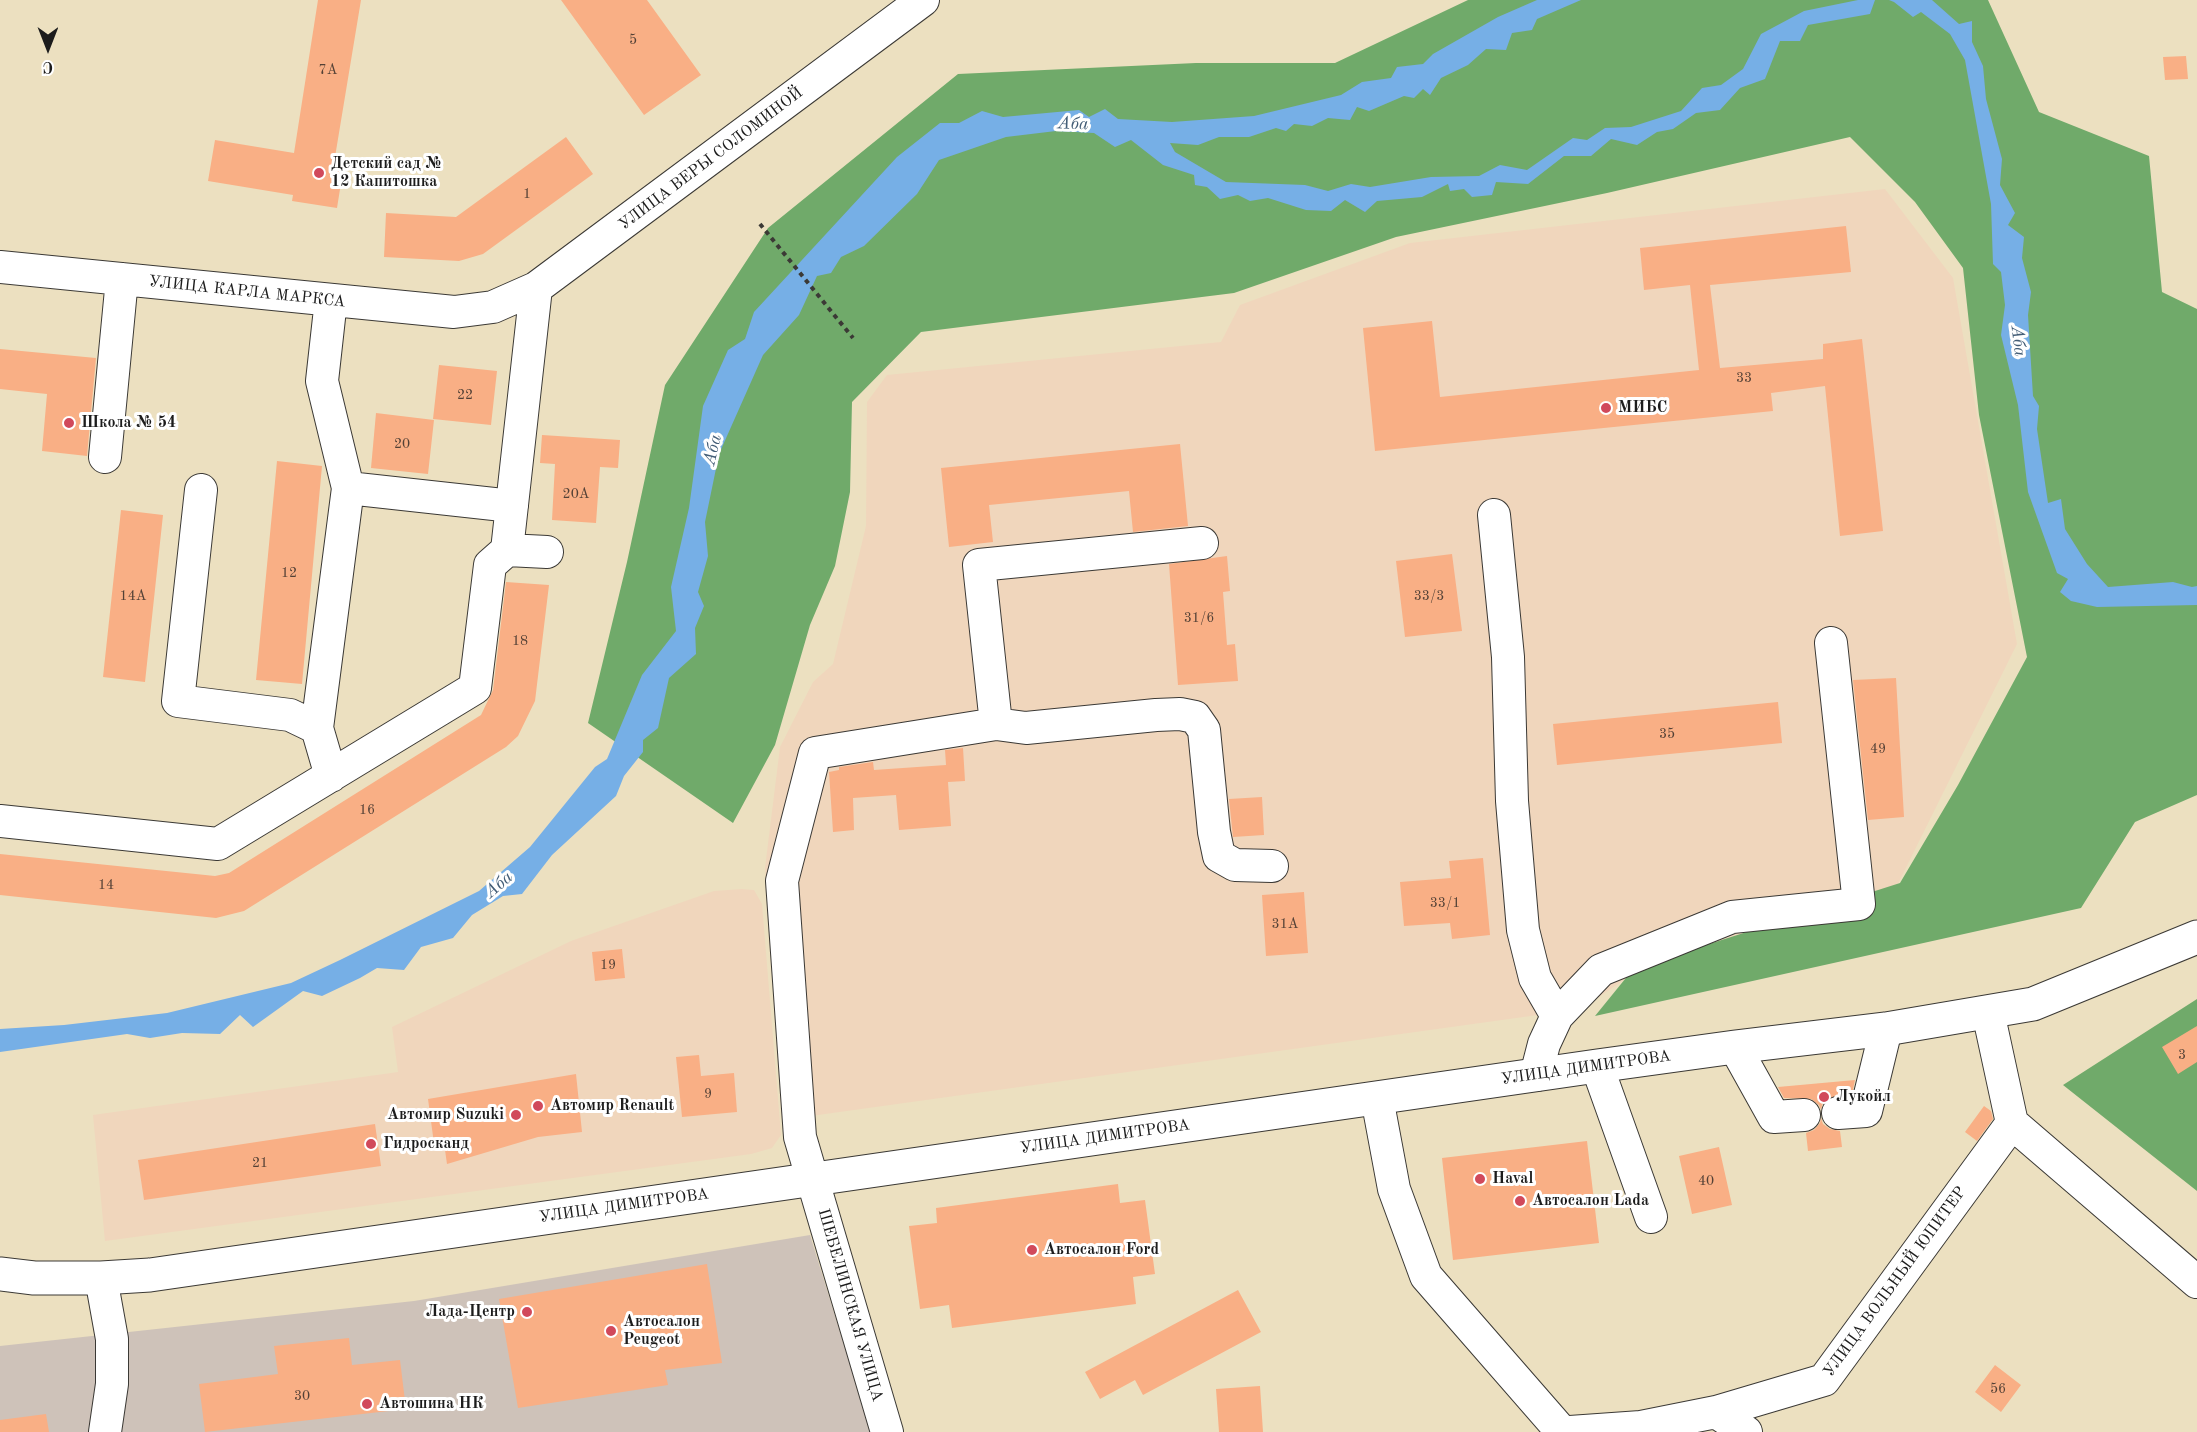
<!DOCTYPE html>
<meta charset="utf-8">
<style>
body{margin:0}
#map{position:relative;width:2197px;height:1432px;overflow:hidden;background:#ece0c0;font-family:"Old Standard TT",serif}
canvas{display:block}
.north{position:absolute;left:18px;top:18px;width:60px;height:60px;-webkit-text-stroke:4px #fff;paint-order:stroke;rotate:180deg;font-size:16px;font-weight:700;line-height:24px;text-align:center;color:#1c1c1c}
.north::after{content:'';display:block;margin:auto;width:21px;height:27px;background:#1c1c1c;clip-path:polygon(50% 0,100% 100%,50% 72%,0 100%)}
</style>
<div id="map">
<canvas width="2197" height="1432"></canvas>
<div class="north">С</div>
</div>
<script>
const ctx = document.querySelector('canvas').getContext('2d');
ctx.lineJoin = 'round';
function fill(path, color) {
  ctx.fillStyle = color;
  ctx.fill(path, 'evenodd');
}
function shape(rows) {
  const path = new Path2D();
  for (const r of rows) {
    path.moveTo(r[0], r[1]);
    for (let i = 2; i < r.length; i += 2) path.lineTo(r[i], r[i + 1]);
  }
  return path;
}
function strokePath(path, color, width, dash) {
  ctx.strokeStyle = color;
  ctx.lineWidth = width;
  ctx.lineCap = dash ? 'butt' : 'round';
  ctx.setLineDash(dash || []);
  ctx.stroke(path);
}
function drawText(font, color, halo, rows, align = 'center') {
  ctx.font = font + ' "Old Standard TT",serif';
  ctx.lineWidth = 6;
  ctx.setLineDash([]);
  ctx.textBaseline = 'middle';
  ctx.strokeStyle = halo;
  ctx.fillStyle = color;
  for (const [text, x, y, turn = 0] of rows) {
    ctx.save();
    ctx.translate(x, y);
    ctx.rotate((+turn || 0) * Math.PI / 180);
    ctx.textAlign = isNaN(turn) ? turn : align;
    if (halo) ctx.strokeText(text, 0, 0);
    ctx.fillText(text, 0, 0);
    ctx.restore();
  }
}
fill(shape([
 [1885,189,1953,278,2017,644,1879,922,1667,951,1581,1009,782,1120,765,868,780,747,813,682,833,664,866,526,867,402,887,375,1221,342,1240,305,1410,243],
 [742,889,754,890,762,904,781,1135,772,1148,751,1154,105,1241,93,1115,398,1072,392,1027,571,941,714,891]
]), '#f0d6bc');
fill(shape([
 [810,1235,871,1432,0,1432,0,1346,414,1301]
]), '#cec2b9');
fill(shape([
 [1468,0,1988,0,2039,112,2149,156,2162,292,2197,309,2197,795,2135,822,2081,908,1595,1016,1634,968,1900,883,1958,785,2027,657,1979,415,1963,268,1915,202,1850,137,1607,193,1396,237,1234,293,921,332,852,402,850,492,835,566,810,625,775,745,733,823,588,723,627,562,665,385,768,228,958,74,1196,63,1335,63],
 [2197,999,2197,1191,2063,1085]
]), '#70aa6a');
fill(shape([
 [1537,0,1581,0,1537,19,1532,30,1512,33,1506,50,1486,49,1468,65,1441,78,1430,95,1423,89,1414,98,1404,96,1369,111,1357,107,1350,120,1328,118,1312,126,1294,124,1286,131,1276,128,1249,137,1219,137,1198,145,1170,143,1175,152,1226,182,1305,185,1328,191,1351,184,1370,187,1431,177,1479,176,1500,165,1527,170,1573,138,1587,140,1605,128,1631,127,1681,111,1702,88,1721,85,1743,69,1761,34,1804,11,1858,0,1875,0,1870,14,1808,25,1800,41,1780,41,1765,79,1740,88,1720,110,1696,113,1673,129,1657,132,1637,145,1611,139,1591,156,1564,156,1528,184,1496,182,1492,195,1472,197,1464,189,1450,191,1448,184,1422,197,1377,201,1365,212,1345,200,1331,211,1306,210,1268,198,1250,201,1238,195,1220,199,1207,187,1195,185,1194,175,1163,165,1131,140,1115,147,1094,133,1056,131,1006,137,939,160,917,194,864,246,841,257,831,273,817,276,799,315,763,355,719,454,705,522,708,556,698,592,704,606,695,628,696,654,669,678,658,728,643,740,643,752,624,776,616,796,552,855,522,894,503,896,472,915,453,938,421,947,404,970,377,968,360,978,322,996,303,991,253,1027,240,1015,220,1034,182,1033,150,1038,127,1034,0,1052,0,1029,64,1025,167,1013,291,983,340,960,479,891,530,847,595,767,607,759,642,675,676,631,671,587,689,508,703,406,728,350,745,339,754,312,897,157,940,123,959,123,982,111,1003,117,1079,110,1089,117,1105,109,1118,119,1172,122,1254,116,1341,95,1362,82,1391,78,1397,67,1423,64,1433,54,1498,17],
 [1889,0,1932,0,1959,24,1972,21,1972,42,1983,66,1986,99,2002,159,2000,185,2015,213,2008,225,2024,237,2022,258,2031,292,2028,315,2033,396,2039,406,2037,429,2048,503,2061,499,2065,529,2087,564,2108,587,2173,582,2192,587,2197,586,2197,605,2097,607,2071,601,2060,592,2068,579,2057,573,2028,492,2018,405,2001,335,2005,305,2001,272,1993,264,1991,204,1965,60,1950,34,1921,12,1913,17,1894,2]
]), '#76afe6');
fill(shape([
 [318,0,361,0,335,157,345,158,337,208,292,201,293,195,208,181,215,140,294,153],
 [561,0,647,0,701,75,644,115],
 [2186,56,2188,79,2165,80,2163,57],
 [566,137,593,174,483,254,459,261,384,257,386,213,456,217],
 [1846,226,1851,272,1710,285,1720,368,1823,359,1823,344,1862,339,1883,531,1840,536,1825,386,1771,393,1773,411,1375,451,1363,328,1432,321,1440,397,1699,370,1690,285,1644,290,1640,248],
 [0,349,96,358,87,456,42,451,47,394,0,389],
 [439,365,497,371,491,425,433,419],
 [376,413,434,420,428,474,371,468],
 [542,435,620,440,618,468,600,467,596,523,552,520,555,464,540,463],
 [1180,444,1188,526,1133,532,1129,491,989,505,993,542,949,547,941,468],
 [277,461,322,466,302,684,256,680],
 [121,510,163,515,145,682,103,677],
 [1452,554,1462,631,1405,637,1396,561],
 [1227,556,1230,591,1223,592,1227,645,1235,644,1238,681,1178,685,1169,564],
 [506,582,549,585,535,701,518,736,506,747,244,911,216,918,0,895,0,854,215,876,229,873,481,715,493,690],
 [1896,678,1904,817,1868,820,1853,680],
 [1778,702,1782,743,1557,765,1553,724],
 [963,748,965,781,948,782,951,826,899,830,896,795,853,798,854,830,833,832,829,772,839,770,839,767,873,762,874,770,946,765,945,750],
 [1262,797,1264,835,1233,837,1229,799],
 [1483,858,1490,935,1452,939,1450,923,1404,926,1400,882,1451,878,1449,861],
 [1304,892,1308,953,1266,956,1262,895],
 [622,949,625,978,595,981,592,952],
 [2197,1026,2197,1062,2178,1074,2162,1047],
 [699,1055,701,1076,734,1073,737,1112,682,1117,676,1057],
 [576,1074,582,1132,538,1137,447,1164,445,1150,435,1151,428,1099],
 [1855,1080,1852,1094,1828,1098,1822,1105,1821,1110,1819,1105,1811,1099,1784,1098,1778,1087],
 [1984,1106,1991,1111,1993,1119,1977,1141,1965,1132],
 [1821,1118,1823,1124,1830,1129,1840,1131,1842,1147,1808,1151,1806,1133,1814,1130,1820,1123],
 [375,1124,381,1166,144,1200,138,1160],
 [1587,1141,1599,1243,1453,1260,1442,1158],
 [1719,1147,1732,1205,1692,1214,1679,1156],
 [1118,1184,1120,1203,1145,1200,1155,1274,1133,1277,1136,1304,952,1328,949,1305,920,1309,909,1226,937,1223,936,1208],
 [707,1264,722,1363,665,1370,668,1385,518,1408,499,1299],
 [1238,1290,1261,1332,1143,1395,1135,1380,1100,1399,1085,1372],
 [349,1338,352,1365,400,1360,406,1409,205,1432,199,1384,278,1374,274,1346],
 [1995,1365,2021,1385,2001,1412,1975,1392],
 [1260,1386,1263,1432,1219,1432,1216,1389],
 [46,1414,49,1432,0,1432,0,1420]
]), '#f9af85');
const minor = shape([
 [0,267,454,312,493,307,536,288,923,0],
 [331,300,322,381,348,488,317,728,331,776],
 [105,457,122,279],
 [348,488,512,506],
 [201,490,178,701,290,715,317,728],
 [1494,515,1508,657,1512,801,1523,930,1535,978,1557,1016],
 [507,550,536,288],
 [996,724,1026,728,1156,715,1180,714,1195,717,1204,730,1214,832,1219,856,1235,865,1272,866],
 [0,821,218,844,475,688,490,565,507,550,547,552],
 [1735,1047,1774,1117,1804,1115],
 [1597,1066,1651,1217],
 [1536,1075,1544,1044,1557,1016,1601,970,1732,917,1859,904,1831,643],
 [1377,1098,1394,1189,1426,1276,1562,1432],
 [1838,1113,1866,1111,1886,1029],
 [2012,1123,2197,1282],
 [101,1278,112,1339,112,1384,105,1432],
 [1716,1412,1824,1380,2012,1123,1988,1012],
 [887,1432,800,1137,782,881,815,753,996,724,979,565,1202,543],
 [1570,1432,1641,1427,1716,1412,1746,1432]
]);
const major = shape([
 [0,1274,34,1278,101,1278,150,1275,1597,1066,1735,1047,1886,1029,2033,1004,2197,937]
]);
strokePath(minor, '#3b3935', 34);
strokePath(major, '#3b3935', 35);
strokePath(shape([
 [760,224,853,338]
]), '#3b3935', 4, [4.5, 4.5]);
strokePath(minor, '#fff', 32);
strokePath(major, '#fff', 33);
for (const [x, y, r, color] of [
 [319,173,6,"#d1495b"],
 [1606,408,6,"#d1495b"],
 [69,423,6,"#d1495b"],
 [1824,1097,6,"#d1495b"],
 [538,1106,6,"#d1495b"],
 [516,1115,6,"#d1495b"],
 [371,1144,6,"#d1495b"],
 [1480,1179,6,"#d1495b"],
 [1520,1201,6,"#d1495b"],
 [1032,1250,6,"#d1495b"],
 [527,1312,6,"#d1495b"],
 [611,1331,6,"#d1495b"],
 [367,1404,6,"#d1495b"]
]) {
  const dot = new Path2D();
  dot.arc(x, y, r, 0, 2 * Math.PI);
  ctx.fillStyle = color;
  ctx.fill(dot);
  strokePath(dot, '#fff', 2);
}
drawText('14px', '#534136', null, [
 ["5",633,40],
 ["7А",328,70],
 ["1",527,194],
 ["33",1744,378],
 ["22",465,395],
 ["20",402,444],
 ["20А",576,494],
 ["12",289,573],
 ["14А",133,596],
 ["33/3",1429,596],
 ["31/6",1199,618],
 ["18",520,641],
 ["35",1667,734],
 ["49",1878,749],
 ["16",367,810],
 ["14",106,885],
 ["33/1",1445,903],
 ["31А",1285,924],
 ["19",608,965],
 ["3",2182,1055],
 ["9",708,1094],
 ["21",260,1163],
 ["40",1706,1181],
 ["56",1998,1389],
 ["30",302,1396]
]);
drawText('16px', '#1c1c1c', '#fff', [
 ["УЛИЦА ВЕРЫ СОЛОМИНОЙ",711,159,-37],
 ["УЛИЦА КАРЛА МАРКСА",247,292,6],
 ["УЛИЦА ДИМИТРОВА",1586,1068,-8],
 ["УЛИЦА ДИМИТРОВА",1105,1137,-8],
 ["УЛИЦА ДИМИТРОВА",624,1206,-8],
 ["УЛИЦА ВОЛЬНЫЙ ЮПИТЕР",1895,1282,-54],
 ["ШЕБЕЛИНСКАЯ УЛИЦА",850,1305,74]
]);
drawText('bold 16px', '#1c1c1c', '#fff', [
 ["Детский сад №",331,164],
 ["12 Капитошка",331,182],
 ["МИБС",1618,408],
 ["Школа № 54",81,423],
 ["Лукойл",1836,1097],
 ["Автомир Renault",550,1106],
 ["Автомир Suzuki",504,1115,"right"],
 ["Гидросканд",383,1144],
 ["Haval",1492,1179],
 ["Автосалон Lada",1532,1201],
 ["Автосалон Ford",1044,1250],
 ["Лада-Центр",515,1312,"right"],
 ["Автосалон",623,1322],
 ["Peugeot",623,1340],
 ["Автошина НК",379,1404]
], 'left');
drawText('italic 18px', '#445e77', '#fff', [
 ["Аба",1073,124,2],
 ["Аба",2018,341,83],
 ["Аба",713,450,-77],
 ["Аба",499,885,-41]
]);
</script>
